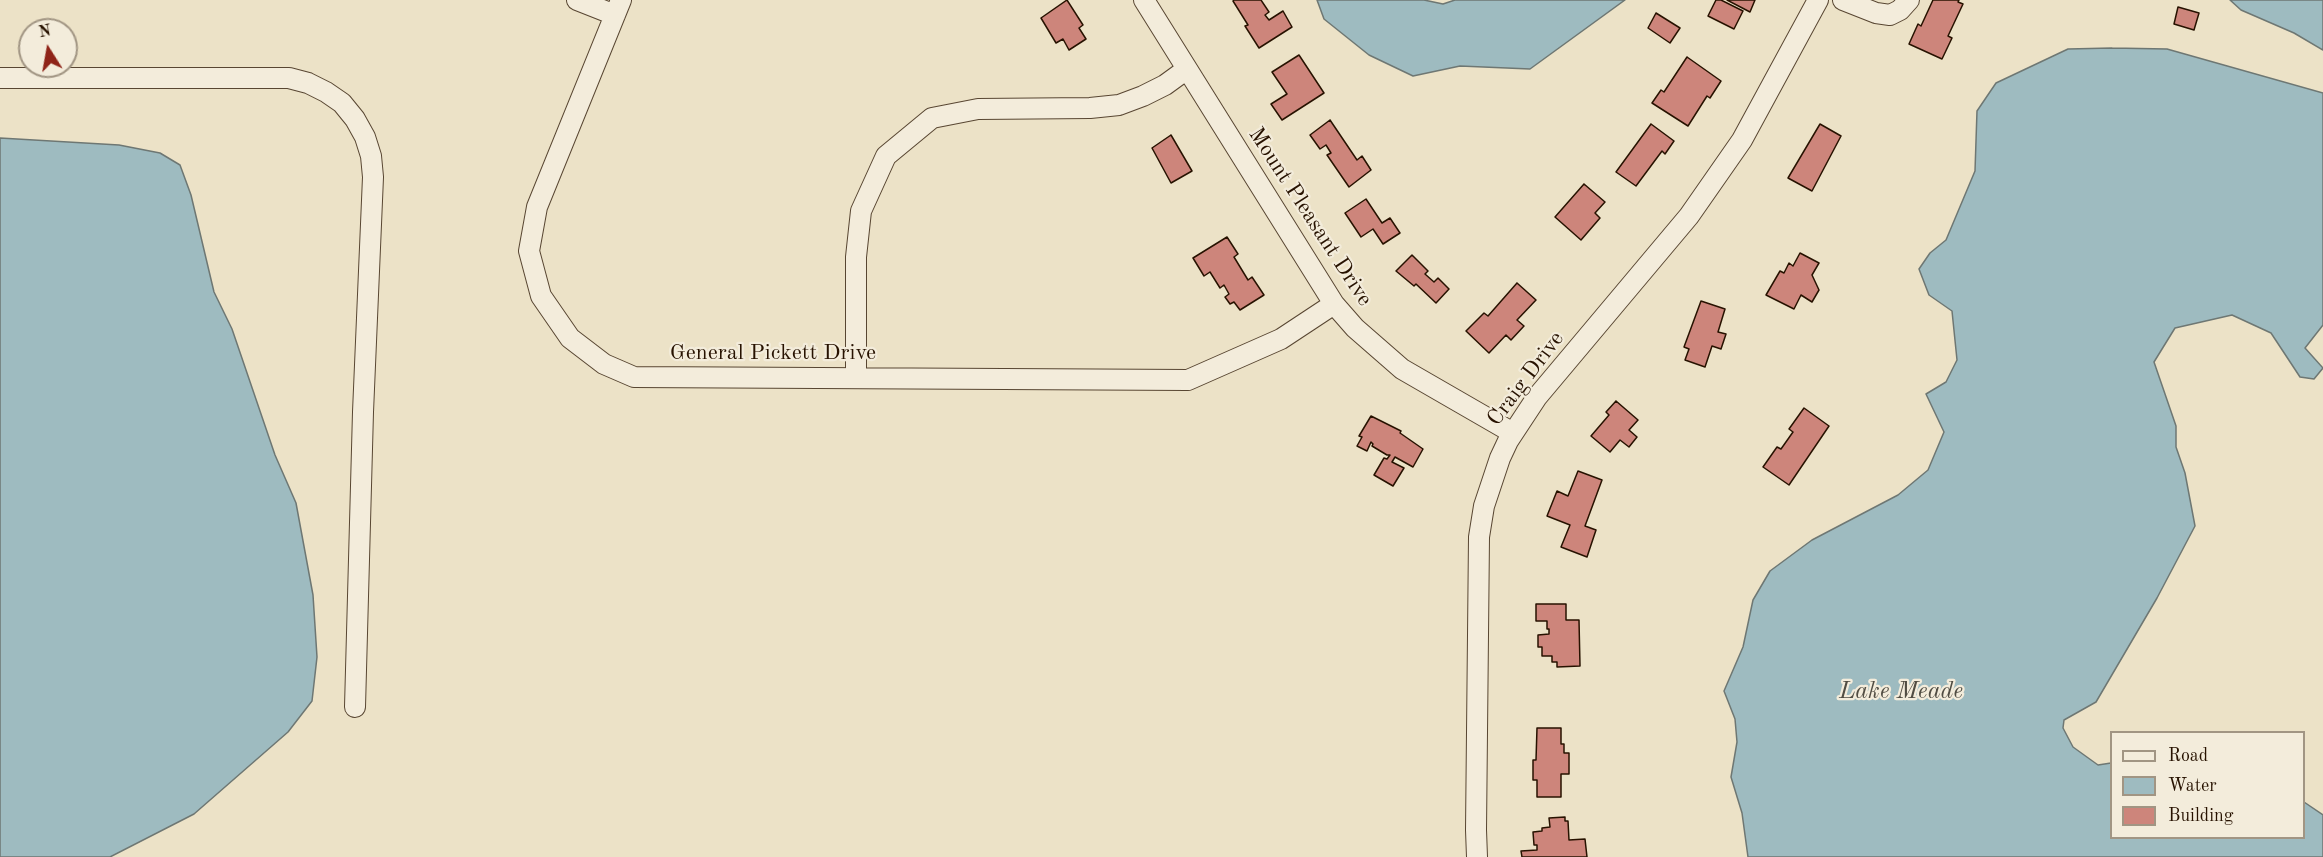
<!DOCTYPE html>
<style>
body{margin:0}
#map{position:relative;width:2323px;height:857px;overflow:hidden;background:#ece2c7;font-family:"Old Standard TT",serif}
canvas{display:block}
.legend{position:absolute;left:2110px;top:731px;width:195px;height:108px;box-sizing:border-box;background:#f3ecdb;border:2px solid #a19583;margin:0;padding:8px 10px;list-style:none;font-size:18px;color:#271200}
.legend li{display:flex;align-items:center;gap:12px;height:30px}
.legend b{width:30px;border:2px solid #a19583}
.north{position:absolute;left:18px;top:18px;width:60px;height:60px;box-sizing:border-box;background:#f3ecdb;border:2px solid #a19583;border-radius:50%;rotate:349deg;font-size:16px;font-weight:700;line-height:24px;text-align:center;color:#271200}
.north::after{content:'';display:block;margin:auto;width:21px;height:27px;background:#8f2418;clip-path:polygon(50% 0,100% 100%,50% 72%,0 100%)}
</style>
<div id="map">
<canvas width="2323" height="857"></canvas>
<ul class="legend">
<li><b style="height:8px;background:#f3ecdb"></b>Road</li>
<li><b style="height:16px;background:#9ebbc0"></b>Water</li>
<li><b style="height:16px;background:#cd857b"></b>Building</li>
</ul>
<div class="north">N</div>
</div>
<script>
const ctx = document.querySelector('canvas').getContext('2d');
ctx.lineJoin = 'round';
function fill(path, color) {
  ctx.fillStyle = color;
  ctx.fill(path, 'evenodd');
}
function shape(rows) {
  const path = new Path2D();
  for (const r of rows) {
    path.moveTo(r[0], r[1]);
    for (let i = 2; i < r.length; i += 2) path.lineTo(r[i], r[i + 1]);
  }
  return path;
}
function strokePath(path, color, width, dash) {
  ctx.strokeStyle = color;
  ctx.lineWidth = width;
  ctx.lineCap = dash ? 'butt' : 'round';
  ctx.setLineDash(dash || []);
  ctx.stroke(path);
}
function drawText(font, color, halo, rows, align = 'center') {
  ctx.font = font + ' "Old Standard TT",serif';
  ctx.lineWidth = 4.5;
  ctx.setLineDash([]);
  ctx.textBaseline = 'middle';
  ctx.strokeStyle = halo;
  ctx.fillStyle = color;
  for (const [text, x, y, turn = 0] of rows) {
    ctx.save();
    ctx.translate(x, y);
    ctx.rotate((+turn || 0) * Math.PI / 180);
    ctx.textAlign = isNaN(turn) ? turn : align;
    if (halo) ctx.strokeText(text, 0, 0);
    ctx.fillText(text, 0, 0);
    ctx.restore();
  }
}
const water = shape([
 [1317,0,1424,0,1443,4,1455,0,1625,0,1530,69,1460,66,1413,76,1369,55,1324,19,1317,0],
 [2230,0,2323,0,2323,50,2294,33,2241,10,2230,0],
 [2112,48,2167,49,2323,93,2323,325,2305,348,2323,368,2314,379,2300,377,2271,333,2232,315,2175,328,2154,362,2176,426,2176,447,2185,473,2195,526,2157,598,2096,702,2064,720,2063,728,2073,747,2098,765,2111,763,2112,838,2304,838,2304,802,2323,815,2323,857,1748,857,1742,813,1731,777,1737,742,1735,719,1724,691,1743,647,1753,600,1770,571,1812,540,1898,495,1928,470,1944,432,1926,394,1946,382,1957,360,1952,311,1929,295,1919,269,1930,253,1946,240,1975,171,1977,111,1996,83,2068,49,2112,48],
 [0,138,119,145,160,153,180,165,191,195,214,292,232,329,275,455,296,503,313,595,317,657,312,701,288,732,194,814,110,857,0,857,0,138]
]);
fill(water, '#9ebbc0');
strokePath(water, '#6e7773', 1.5);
const building = shape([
 [1067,0,1083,25,1079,28,1086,39,1069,50,1063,39,1056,43,1041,18,1067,0],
 [1234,0,1261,0,1269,12,1265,15,1269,20,1283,11,1292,27,1259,48,1245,26,1248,25,1233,1,1234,0],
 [1716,0,1721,0,1743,11,1734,29,1708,16,1716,0],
 [1727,0,1755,0,1750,12,1727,0],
 [1933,0,1959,0,1958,2,1963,4,1948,36,1952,38,1942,59,1909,44,1918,24,1921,26,1933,0],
 [2178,7,2199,13,2194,30,2174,24,2178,7],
 [1656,13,1680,28,1670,43,1648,28,1656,13],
 [1299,55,1324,93,1282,120,1271,104,1287,94,1272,72,1299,55],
 [1687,57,1721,81,1710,98,1707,96,1688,126,1652,103,1661,90,1664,92,1687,57],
 [1330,120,1357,160,1362,156,1371,170,1349,187,1327,155,1331,153,1326,145,1320,149,1310,135,1330,120],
 [1651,124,1674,141,1665,154,1662,151,1636,186,1616,172,1651,124],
 [1820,124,1841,136,1812,191,1788,178,1820,124],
 [1171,135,1192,171,1171,183,1152,148,1171,135],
 [1584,184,1605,202,1595,213,1600,218,1581,240,1555,217,1584,184],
 [1366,199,1382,223,1390,218,1400,233,1383,244,1373,229,1361,237,1345,213,1366,199],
 [1227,237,1238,254,1234,257,1248,280,1252,277,1264,295,1240,310,1234,302,1230,304,1225,297,1229,294,1224,285,1220,288,1210,272,1204,276,1193,258,1227,237],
 [1800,253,1819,263,1812,275,1819,290,1812,302,1801,295,1794,309,1766,295,1780,271,1784,273,1789,263,1793,266,1800,253],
 [1412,255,1428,271,1425,274,1434,282,1438,278,1449,289,1436,303,1416,284,1414,286,1396,271,1412,255],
 [1517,283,1536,300,1517,320,1524,326,1511,340,1506,335,1489,353,1466,331,1484,313,1488,316,1517,283],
 [1701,301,1725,309,1718,332,1726,334,1721,349,1712,346,1705,367,1685,360,1689,349,1684,347,1701,301],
 [1616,401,1638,420,1629,430,1637,437,1629,447,1620,440,1610,452,1591,436,1609,415,1606,412,1616,401],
 [1804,408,1829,426,1789,485,1763,467,1777,447,1781,449,1793,432,1789,429,1804,408],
 [1371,416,1401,431,1400,433,1423,449,1413,467,1395,457,1392,462,1404,468,1393,486,1374,475,1384,458,1387,459,1390,455,1387,455,1372,446,1373,444,1371,442,1367,451,1357,446,1362,437,1359,436,1371,416],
 [1578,471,1602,480,1585,526,1596,530,1587,557,1561,547,1570,525,1547,516,1557,491,1568,496,1578,471],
 [1536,604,1566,604,1566,620,1579,620,1580,666,1557,667,1557,662,1552,662,1552,656,1542,656,1542,647,1538,647,1538,635,1549,634,1549,629,1547,629,1547,621,1536,621,1536,604],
 [1537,728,1561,728,1561,744,1564,744,1564,753,1569,753,1569,774,1561,774,1561,797,1537,797,1537,780,1533,780,1533,760,1536,760,1537,728],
 [1565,817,1565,821,1568,821,1569,840,1585,839,1587,857,1522,857,1521,851,1537,850,1537,845,1534,845,1533,832,1542,831,1542,828,1550,827,1549,818,1565,817]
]);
fill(building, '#cd857b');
strokePath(building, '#271200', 1.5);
const minor = shape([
 [577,0,615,15],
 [621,0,537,207,529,251,541,296,570,338,604,364,634,377,1188,380,1281,339,1334,304],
 [1144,0,1334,304,1355,328,1402,369,1513,433],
 [1843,0,1876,13,1890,15,1900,10,1909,0],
 [0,78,289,78,308,83,326,92,342,103,355,119,365,137,371,156,373,177,363,412,355,707],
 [856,378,856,257,861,211,886,156,932,118,978,109,1090,108,1119,105,1143,96,1165,85,1187,69],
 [1477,857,1476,830,1479,537,1484,506,1500,458,1508,441,1537,397,1689,216,1742,140,1818,0]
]);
strokePath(minor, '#584632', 22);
strokePath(minor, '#f3ecdb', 20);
drawText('22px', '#271200', '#f3ecdb', [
 ["Mount Pleasant Drive",1310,217,57],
 ["General Pickett Drive",773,353],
 ["Craig Drive",1526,379,-53]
]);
drawText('italic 24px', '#514d43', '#f3ecdb', [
 ["Lake Meade",1901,692]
]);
</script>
